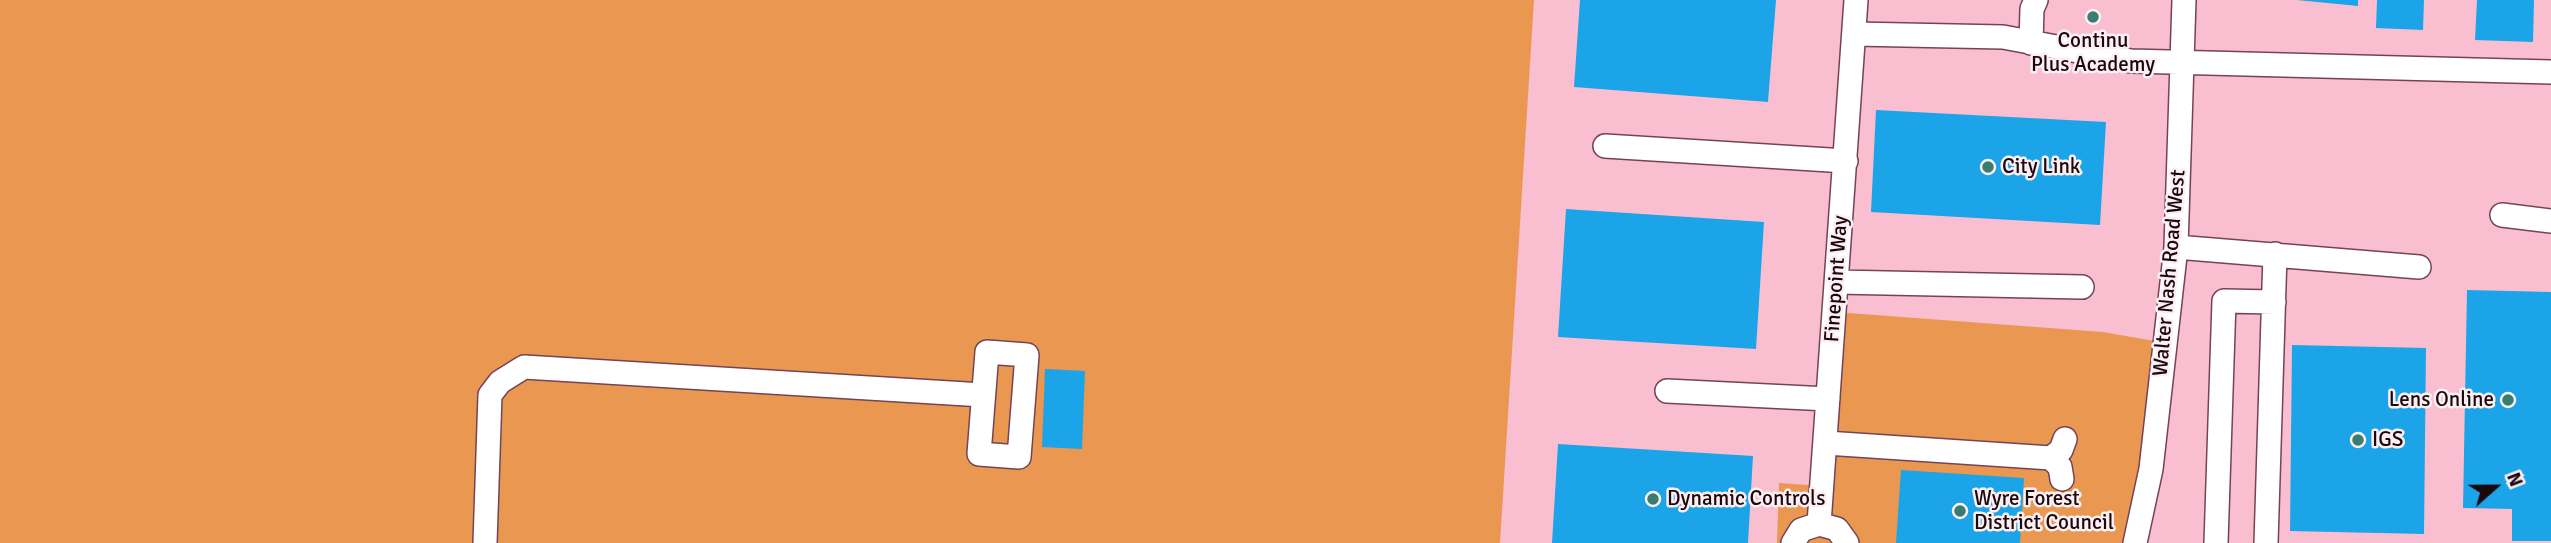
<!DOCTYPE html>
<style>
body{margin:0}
#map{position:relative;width:2551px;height:543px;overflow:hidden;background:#f9bfd1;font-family:Signika,sans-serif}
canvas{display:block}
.north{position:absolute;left:2460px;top:452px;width:70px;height:70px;-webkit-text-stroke:5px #fbeff2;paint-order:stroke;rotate:69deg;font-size:19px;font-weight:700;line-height:28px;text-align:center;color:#1b080f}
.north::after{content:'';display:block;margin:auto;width:24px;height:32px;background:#1b080f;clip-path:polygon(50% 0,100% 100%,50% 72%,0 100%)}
</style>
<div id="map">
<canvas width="2551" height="543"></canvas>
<div class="north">N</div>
</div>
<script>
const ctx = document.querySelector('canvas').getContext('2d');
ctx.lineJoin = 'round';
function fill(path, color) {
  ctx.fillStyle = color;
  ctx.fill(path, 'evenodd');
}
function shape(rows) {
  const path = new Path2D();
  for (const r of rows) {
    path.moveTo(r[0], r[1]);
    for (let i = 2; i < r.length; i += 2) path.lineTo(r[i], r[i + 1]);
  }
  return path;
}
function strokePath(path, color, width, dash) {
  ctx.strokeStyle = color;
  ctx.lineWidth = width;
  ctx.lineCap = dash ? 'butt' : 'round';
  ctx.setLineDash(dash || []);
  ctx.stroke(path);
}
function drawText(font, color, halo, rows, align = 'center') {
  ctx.font = font + ' Signika,sans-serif';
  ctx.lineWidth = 5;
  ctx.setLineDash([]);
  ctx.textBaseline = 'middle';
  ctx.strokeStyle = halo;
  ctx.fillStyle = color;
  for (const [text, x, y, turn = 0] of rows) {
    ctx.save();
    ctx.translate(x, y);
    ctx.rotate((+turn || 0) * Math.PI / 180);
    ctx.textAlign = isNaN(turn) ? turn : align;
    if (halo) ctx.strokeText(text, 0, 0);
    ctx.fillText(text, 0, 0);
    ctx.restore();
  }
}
fill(shape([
 [0,0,1534,0,1500,543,0,543],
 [1835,312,2103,332,2166,343,2135,543,1777,543,1779,483,1822,486]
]), '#ea9752');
fill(shape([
 [1580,0,1776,0,1768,102,1574,87],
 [2297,0,2358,0,2358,6],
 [2377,0,2424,0,2423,30,2376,28],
 [2477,0,2534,0,2533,42,2475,40],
 [1876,110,2106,122,2100,225,1871,212],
 [1566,209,1764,222,1756,349,1558,337],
 [2467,290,2551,292,2551,541,2512,541,2512,509,2463,508],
 [2292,345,2426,348,2424,534,2290,531],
 [1045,369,1085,371,1082,449,1042,447],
 [1558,444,1753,456,1748,543,1552,543],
 [1901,470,2024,478,2020,543,1896,543]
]), '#1ca4e8');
const minor = shape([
 [1855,34,2003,37,2131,61,2551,72],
 [2031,43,2032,9,2036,0],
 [1605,146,1846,161],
 [2502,215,2551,221],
 [2176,247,2419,267],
 [1837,282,2082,287],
 [987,352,1027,355,1019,457,979,454,987,352],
 [1667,391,1828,399],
 [1826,443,2051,458],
 [2062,479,2060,467,2051,458,2061,450,2065,439],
 [1819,524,1856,0],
 [485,543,490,395,500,382,524,367,983,395],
 [1793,543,1801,530,1819,524,1837,529,1847,543],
 [2135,543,2151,469,2176,247,2184,0],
 [2216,543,2224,301,2274,302],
 [2266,543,2275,254]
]);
strokePath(minor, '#744454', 26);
strokePath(minor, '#fff', 23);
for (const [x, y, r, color] of [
 [2093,17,7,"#3a7d70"],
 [1988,167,7,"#3a7d70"],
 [2508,400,7,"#3a7d70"],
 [2358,440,7,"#3a7d70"],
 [1653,499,7,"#3a7d70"],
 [1960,511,7,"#3a7d70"]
]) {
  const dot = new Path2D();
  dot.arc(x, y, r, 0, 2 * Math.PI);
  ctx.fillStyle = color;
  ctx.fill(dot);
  strokePath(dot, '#fbeff2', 2.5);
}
drawText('21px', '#1b080f', '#fbeff2', [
 ["Continu",2093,41,"center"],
 ["Plus Academy",2093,65,"center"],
 ["City Link",2002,167],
 ["Lens Online",2494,400,"right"],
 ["IGS",2372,440],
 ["Dynamic Controls",1667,499],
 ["Wyre Forest",1974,499],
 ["District Council",1974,523]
], 'left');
drawText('21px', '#1b080f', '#fbeff2', [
 ["Walter Nash Road West",2170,273,-85],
 ["Finepoint Way",1837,279,-86]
]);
</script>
